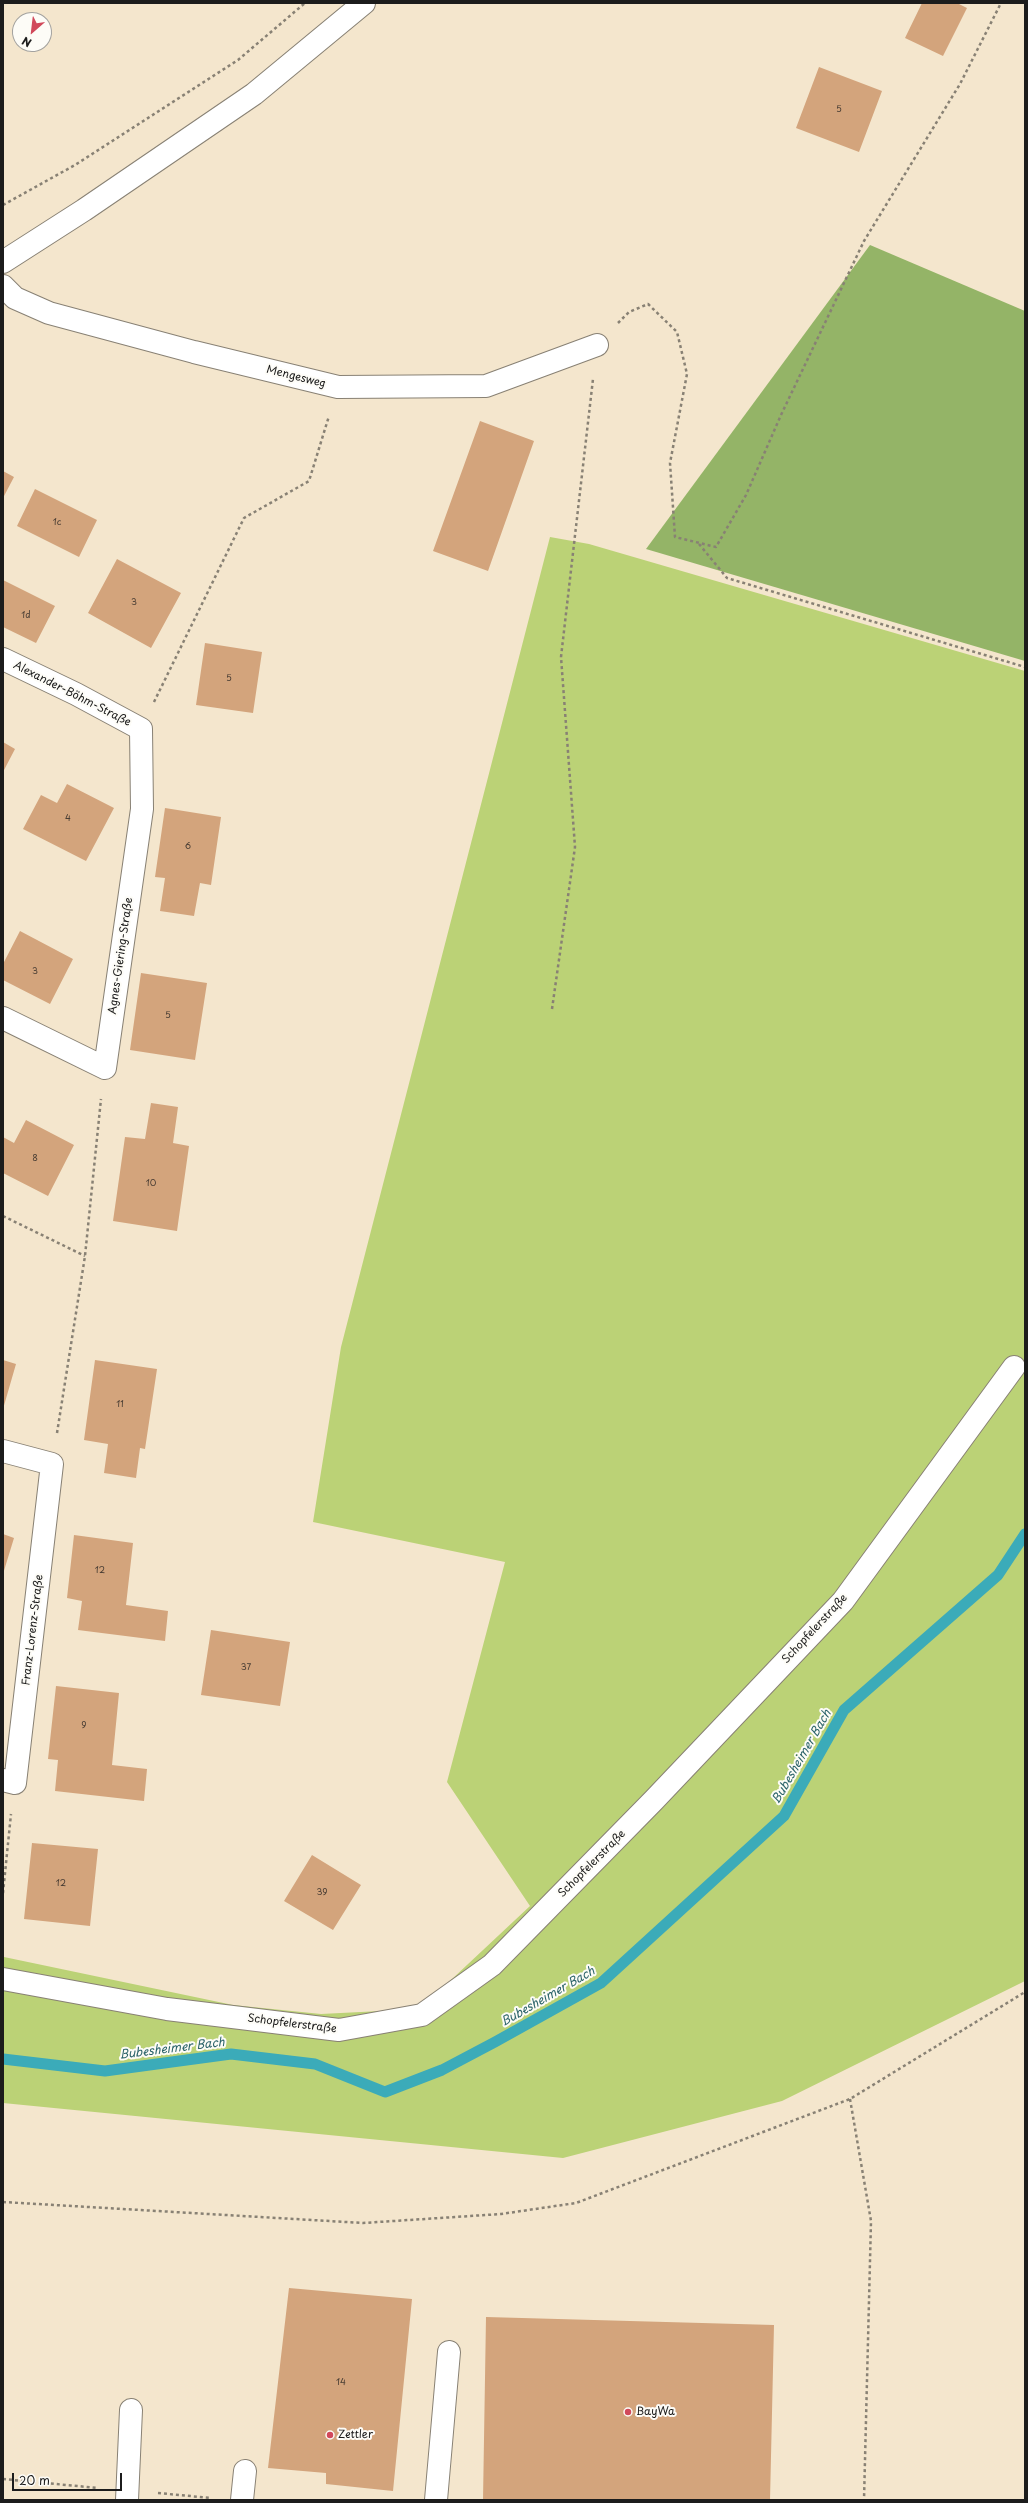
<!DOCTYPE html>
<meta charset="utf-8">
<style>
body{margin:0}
#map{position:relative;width:1028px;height:2503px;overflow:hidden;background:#f4e6cd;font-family:"Playpen Sans",sans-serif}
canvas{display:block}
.frame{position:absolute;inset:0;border:4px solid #1c1c1c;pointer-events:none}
.north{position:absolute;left:12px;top:12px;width:40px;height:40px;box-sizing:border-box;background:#fdfcf7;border:1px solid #a3a29f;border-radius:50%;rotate:208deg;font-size:11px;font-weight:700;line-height:16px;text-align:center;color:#1c1c1c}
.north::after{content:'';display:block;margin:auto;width:14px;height:18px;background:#d1495b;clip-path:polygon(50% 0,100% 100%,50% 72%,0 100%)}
.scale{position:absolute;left:12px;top:2473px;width:110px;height:18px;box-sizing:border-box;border:2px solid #1c1c1c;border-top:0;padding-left:5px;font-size:12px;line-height:14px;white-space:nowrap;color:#1c1c1c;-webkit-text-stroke:3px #fdfcf7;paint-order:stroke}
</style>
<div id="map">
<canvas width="1028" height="2503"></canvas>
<div class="frame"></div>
<div class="north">N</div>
<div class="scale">20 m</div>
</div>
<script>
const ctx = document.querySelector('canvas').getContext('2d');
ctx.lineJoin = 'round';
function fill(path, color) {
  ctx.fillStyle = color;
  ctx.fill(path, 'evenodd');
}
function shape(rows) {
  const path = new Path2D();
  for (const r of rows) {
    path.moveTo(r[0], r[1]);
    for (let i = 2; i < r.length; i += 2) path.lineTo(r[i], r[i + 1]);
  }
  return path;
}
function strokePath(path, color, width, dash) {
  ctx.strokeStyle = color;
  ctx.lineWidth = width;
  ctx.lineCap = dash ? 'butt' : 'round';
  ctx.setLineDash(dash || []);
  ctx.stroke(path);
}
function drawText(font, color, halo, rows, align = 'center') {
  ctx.font = font + ' "Playpen Sans",sans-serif';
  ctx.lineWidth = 4;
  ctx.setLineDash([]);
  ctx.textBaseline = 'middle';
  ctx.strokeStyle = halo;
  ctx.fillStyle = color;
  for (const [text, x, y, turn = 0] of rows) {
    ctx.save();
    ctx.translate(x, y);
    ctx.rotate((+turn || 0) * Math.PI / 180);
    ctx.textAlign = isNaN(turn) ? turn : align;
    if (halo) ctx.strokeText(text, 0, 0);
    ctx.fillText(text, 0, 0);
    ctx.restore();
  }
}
fill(shape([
 [550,537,589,544,1025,671,1025,1981,782,2101,563,2158,3,2103,4,1957,233,2005,321,2014,420,2009,530,1906,447,1782,505,1562,313,1522,341,1347]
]), '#bbd276');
fill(shape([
 [870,245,1025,311,1025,661,646,549]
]), '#94b467');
strokePath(shape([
 [3,2059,105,2071,231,2054,315,2064,385,2092,442,2070,495,2042,601,1983,784,1816,844,1710,998,1575,1025,1534]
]), '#3babb9', 11);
fill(shape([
 [922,3,957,3,967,8,943,56,905,38],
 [819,67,882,91,859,152,796,128],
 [480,421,534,441,488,571,433,551],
 [3,471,14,477,3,498],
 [35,489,97,520,79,557,17,526],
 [117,559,181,593,151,648,88,613],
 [3,580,55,606,36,643,3,627],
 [205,643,262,652,253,713,196,705],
 [3,742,15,749,3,772],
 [67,784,114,808,86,861,23,829,41,795,57,803],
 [165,808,221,817,211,885,200,883,194,916,160,911,165,878,155,877],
 [20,931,73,959,50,1004,3,980,3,964],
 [141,973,207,983,195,1060,130,1050],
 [151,1103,178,1107,173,1143,189,1146,177,1231,113,1221,125,1137,145,1139],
 [26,1120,74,1145,48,1196,3,1173,3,1137,14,1143],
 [3,1360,16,1364,3,1409],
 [95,1360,157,1369,145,1449,140,1448,136,1478,104,1473,108,1444,84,1440],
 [3,1534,14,1538,3,1574],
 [74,1535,133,1543,126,1605,168,1611,165,1641,78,1630,82,1601,67,1598],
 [211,1630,290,1642,280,1706,201,1695],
 [56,1686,119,1693,112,1765,147,1769,144,1801,55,1791,58,1760,48,1759],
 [32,1843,98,1849,90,1926,24,1919],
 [312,1855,361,1885,333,1930,284,1901],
 [289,2288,412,2299,393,2491,326,2484,326,2473,268,2468],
 [486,2317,774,2325,770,2500,483,2500]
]), '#d3a47c');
const lane = shape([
 [3,1979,167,2009,339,2030,422,2015,492,1965,654,1800,843,1601,1014,1367],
 [127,2500,131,2410],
 [242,2500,245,2471],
 [436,2500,449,2352]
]);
const street = shape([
 [3,286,15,298,49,313,194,352,338,387,486,386,597,345],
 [3,659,76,694,141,729,142,809,105,1068,3,1018],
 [3,1451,52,1464,15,1783,3,1780]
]);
const secondary = shape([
 [3,262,84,210,254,94,364,3]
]);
strokePath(lane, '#888174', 24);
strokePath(street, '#888174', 24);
strokePath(secondary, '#888174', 24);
strokePath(shape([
 [3,205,75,165,238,60,305,3],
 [618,323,629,312,648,304,677,332,687,374,670,463,675,537,716,547,746,495,781,415,864,241,960,84,1001,3],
 [699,544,727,578,1025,667],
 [154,702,244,518,309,481,329,416],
 [552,1009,575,847,561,657,593,379],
 [3,1216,85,1256],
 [57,1433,85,1256,101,1099],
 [3,1893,11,1814],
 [850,2099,871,2221,864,2500],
 [3,2202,363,2223,501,2214,576,2203,850,2099,1025,1992],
 [3,2479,98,2488],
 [158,2493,211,2498]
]), '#888174', 2.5, [3, 3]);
strokePath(lane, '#fff', 22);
strokePath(street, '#fff', 22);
strokePath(secondary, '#fff', 22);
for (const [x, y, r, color] of [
 [628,2412,4,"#d1495b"],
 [330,2435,4,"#d1495b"]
]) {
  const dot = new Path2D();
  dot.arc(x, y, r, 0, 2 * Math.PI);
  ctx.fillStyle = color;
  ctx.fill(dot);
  strokePath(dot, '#fdfcf7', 1.5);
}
drawText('9px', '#4a3e34', null, [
 ["5",839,110],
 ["1c",57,523],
 ["3",134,603],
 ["1d",26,616],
 ["5",229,679],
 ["4",68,819],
 ["6",188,847],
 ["3",35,972],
 ["5",168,1016],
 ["8",35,1159],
 ["10",151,1184],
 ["11",120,1405],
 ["12",100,1571],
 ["37",246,1668],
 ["9",84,1726],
 ["12",61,1884],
 ["39",322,1893],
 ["14",341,2383]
]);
drawText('11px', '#1c1c1c', '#fdfcf7', [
 ["Mengesweg",296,377,14],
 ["Alexander-Böhm-Straße",72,694,27],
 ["Agnes-Giering-Straße",121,956,-82],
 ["Schopfelerstraße",815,1629,-47],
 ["Franz-Lorenz-Straße",33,1630,-83],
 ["Schopfelerstraße",592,1864,-45],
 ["Schopfelerstraße",292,2024,7]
]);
drawText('11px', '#1c1c1c', '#fdfcf7', [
 ["BayWa",636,2412],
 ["Zettler",338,2435]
], 'left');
drawText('italic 12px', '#2c646a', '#fdfcf7', [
 ["Bubesheimer Bach",802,1757,-60],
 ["Bubesheimer Bach",548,1997,-30],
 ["Bubesheimer Bach",172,2049,-7]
]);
</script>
